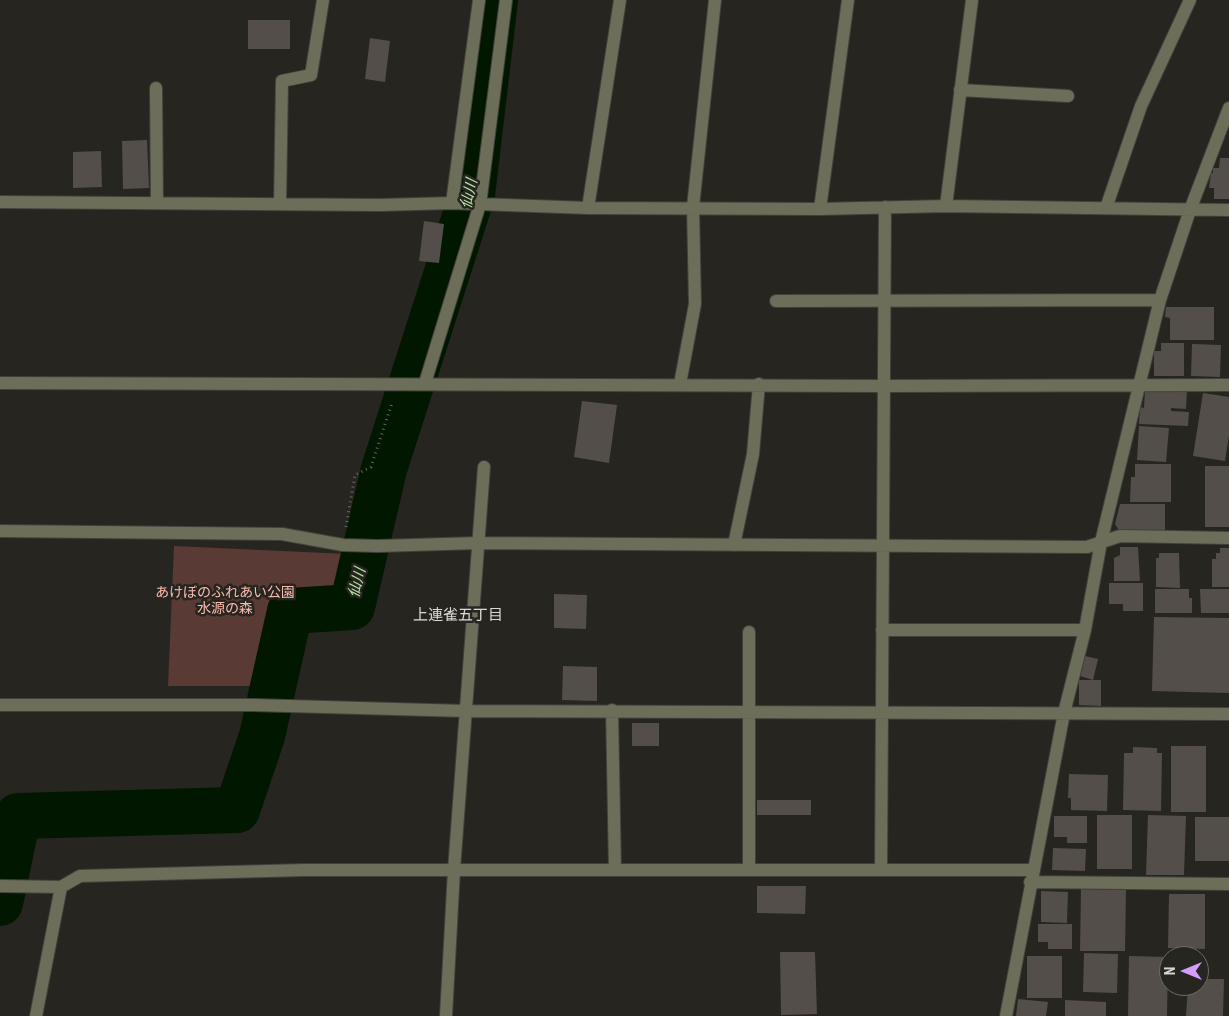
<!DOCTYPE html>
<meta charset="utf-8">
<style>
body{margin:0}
#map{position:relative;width:1229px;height:1016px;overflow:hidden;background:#272520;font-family:"Roboto Condensed",sans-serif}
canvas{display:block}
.north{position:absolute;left:1159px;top:946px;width:50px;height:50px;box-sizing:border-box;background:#272520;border:1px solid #6d6b67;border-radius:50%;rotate:270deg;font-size:14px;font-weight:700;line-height:20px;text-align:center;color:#d6d4d1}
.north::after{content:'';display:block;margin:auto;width:18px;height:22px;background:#d29dfd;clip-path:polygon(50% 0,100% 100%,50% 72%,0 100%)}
</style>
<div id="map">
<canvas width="1229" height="1016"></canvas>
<div class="north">N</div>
</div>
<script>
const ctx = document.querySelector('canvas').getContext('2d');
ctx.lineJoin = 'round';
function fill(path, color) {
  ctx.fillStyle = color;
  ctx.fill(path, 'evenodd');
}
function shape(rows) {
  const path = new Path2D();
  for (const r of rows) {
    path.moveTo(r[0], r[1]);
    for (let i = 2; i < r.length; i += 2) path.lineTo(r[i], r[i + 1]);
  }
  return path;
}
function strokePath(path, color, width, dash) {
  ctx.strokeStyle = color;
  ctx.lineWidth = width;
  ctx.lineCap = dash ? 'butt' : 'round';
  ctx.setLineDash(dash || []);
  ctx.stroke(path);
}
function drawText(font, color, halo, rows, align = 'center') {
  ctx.font = font + ' "Roboto Condensed","Noto Sans JP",sans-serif';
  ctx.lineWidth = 5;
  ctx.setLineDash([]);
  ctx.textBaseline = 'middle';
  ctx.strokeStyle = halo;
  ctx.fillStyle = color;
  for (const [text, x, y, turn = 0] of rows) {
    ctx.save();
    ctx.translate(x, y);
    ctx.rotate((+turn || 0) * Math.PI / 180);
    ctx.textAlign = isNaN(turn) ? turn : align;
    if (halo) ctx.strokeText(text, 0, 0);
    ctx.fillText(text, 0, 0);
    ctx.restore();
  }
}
fill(shape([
 [174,546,347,554,333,605,278,607,255,686,168,686]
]), '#5a3a34');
strokePath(shape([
 [0,903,18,816,237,810,262,736,290,611,352,607,384,469,472,195,495,0]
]), '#011700', 46);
fill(shape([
 [248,20,290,20,290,49,248,49],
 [370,38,390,41,385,82,365,79],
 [147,140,149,188,123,189,122,141],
 [101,151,102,187,73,188,73,152],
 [1220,158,1229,158,1229,199,1214,199,1214,188,1209,188,1211,173,1213,173,1213,168,1219,168],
 [424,221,444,224,439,263,419,261],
 [1166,307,1214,307,1214,340,1170,340,1170,318,1165,317],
 [1161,343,1184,343,1184,376,1154,376,1154,351,1161,351],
 [1192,344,1221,345,1220,377,1191,376],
 [1145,389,1187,391,1186,409,1171,408,1171,411,1189,412,1188,426,1139,424,1140,407,1144,408],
 [1203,393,1229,397,1229,435,1225,461,1193,456],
 [582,401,617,405,609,463,574,457],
 [1139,426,1169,428,1166,462,1137,460],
 [1135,464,1171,464,1171,502,1130,502,1131,477,1135,477],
 [1205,466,1229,466,1229,527,1205,527],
 [1120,504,1165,504,1165,530,1119,530,1115,524],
 [1120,547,1138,547,1140,581,1114,581,1114,558,1120,555],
 [1220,548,1229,548,1229,587,1212,587,1212,559,1216,559,1216,553,1220,553],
 [1159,553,1179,553,1180,588,1156,587,1156,558,1159,558],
 [1109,583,1143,583,1143,611,1123,611,1123,604,1109,604],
 [1155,589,1189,589,1189,598,1192,598,1192,613,1155,613],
 [1200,589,1229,589,1229,613,1201,613],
 [554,594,587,595,586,629,554,628],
 [1154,617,1229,618,1229,693,1152,691],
 [1085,656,1098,659,1093,680,1080,676],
 [563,666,597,667,597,701,562,700],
 [1079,680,1101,680,1101,706,1079,705],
 [632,723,659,723,659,746,632,746],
 [1171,746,1206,746,1206,812,1171,812],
 [1133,747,1157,748,1157,753,1162,753,1161,811,1123,810,1124,753,1133,753],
 [1069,774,1108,775,1107,811,1071,810,1071,798,1068,798],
 [757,800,811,800,811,815,757,815],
 [1097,815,1132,815,1132,869,1097,869],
 [1148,815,1186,816,1184,875,1146,875],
 [1054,816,1087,816,1087,843,1067,843,1067,837,1054,837],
 [1195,817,1229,817,1229,861,1195,861],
 [1053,848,1086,849,1085,871,1052,870],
 [757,886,806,886,805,914,757,913],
 [1081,889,1126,890,1125,951,1080,951],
 [1041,891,1068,892,1067,923,1041,922],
 [1169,894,1205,894,1205,949,1168,948],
 [1038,924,1072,924,1072,949,1048,949,1048,942,1038,942],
 [780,952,815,952,817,1014,781,1015],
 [1084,953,1118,954,1117,993,1083,992],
 [1027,956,1062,956,1062,998,1027,998],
 [1129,956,1168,957,1167,1016,1128,1016],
 [1204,979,1224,979,1223,1016,1186,1016,1188,986,1199,986,1199,983,1204,984],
 [1018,999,1048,1002,1046,1016,1016,1016],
 [1065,1000,1106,1002,1106,1016,1065,1016]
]), '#534e4a');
const minor = shape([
 [156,88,157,203],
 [960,90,1068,96],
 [0,202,380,205,452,203,588,208,820,209,946,206,1229,210],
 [452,203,479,0],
 [280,204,282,81,311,75,323,0],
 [946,206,972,0],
 [588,208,620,0],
 [1106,208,1141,106,1190,0],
 [820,209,848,0],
 [776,301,1160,300],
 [0,383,884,386,1229,385],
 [425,383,480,204,506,0],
 [680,384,695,304,693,207,715,0],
 [0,531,282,534,343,545,378,546,478,543,1087,547,1120,536,1229,538],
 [734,545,753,454,759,384],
 [882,630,1085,630],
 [0,705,253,705,465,711,1229,714],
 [612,710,615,870],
 [749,869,749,632],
 [881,869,885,207],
 [1030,882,1229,884],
 [0,886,61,887,80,876,304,870,1032,870],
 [36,1016,61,887],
 [446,1016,454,870,484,467],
 [1006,1016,1064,713,1085,630,1101,542,1160,300,1190,210,1229,108]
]);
strokePath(minor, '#43413c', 14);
strokePath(shape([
 [346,527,355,475,371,467,392,403]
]), '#6c6a65', 3, [1, 4]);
strokePath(minor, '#6c6e5a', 12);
drawText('14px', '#fcbbaf', '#272520', [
 ["あけぼのふれあい公園",225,593],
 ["水源の森",225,609]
]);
drawText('italic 15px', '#b5e6a8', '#272520', [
 ["仙川",470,194,-78],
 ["仙川",358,583,-77]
]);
drawText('15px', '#dcd9d3', '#272520', [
 ["上連雀五丁目",458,616]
]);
</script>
